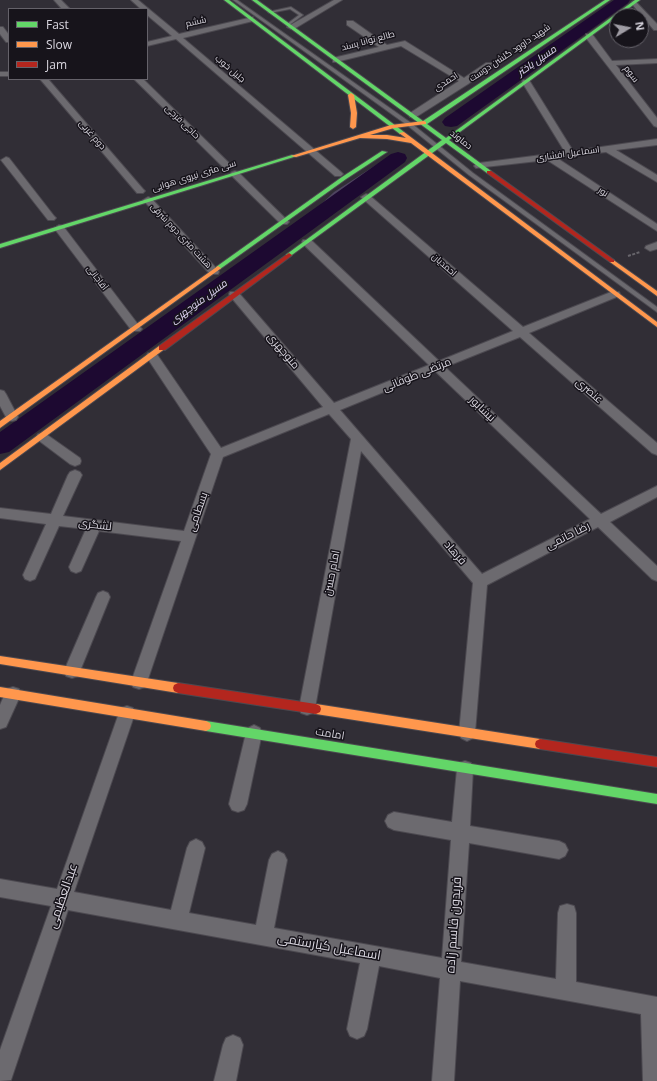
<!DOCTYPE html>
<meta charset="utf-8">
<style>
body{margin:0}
#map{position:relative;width:657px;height:1081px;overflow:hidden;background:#312e36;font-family:"Open Sans",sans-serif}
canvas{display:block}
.legend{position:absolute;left:8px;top:8px;width:140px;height:72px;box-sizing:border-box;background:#17141b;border:1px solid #65626a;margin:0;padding:5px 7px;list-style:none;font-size:12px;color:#dad7e0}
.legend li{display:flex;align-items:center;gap:8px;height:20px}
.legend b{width:20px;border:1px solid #65626a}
.north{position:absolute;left:609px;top:8px;width:40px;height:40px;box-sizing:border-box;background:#17141b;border:1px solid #65626a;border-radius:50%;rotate:80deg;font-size:11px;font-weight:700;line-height:16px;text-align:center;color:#dad7e0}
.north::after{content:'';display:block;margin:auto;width:14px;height:18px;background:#9f9ca4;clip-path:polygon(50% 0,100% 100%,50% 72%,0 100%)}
</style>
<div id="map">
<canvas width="657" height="1081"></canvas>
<ul class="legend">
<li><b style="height:5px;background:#63d668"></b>Fast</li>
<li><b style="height:5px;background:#ff974d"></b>Slow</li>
<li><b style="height:5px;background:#b3261e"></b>Jam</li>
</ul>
<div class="north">N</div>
</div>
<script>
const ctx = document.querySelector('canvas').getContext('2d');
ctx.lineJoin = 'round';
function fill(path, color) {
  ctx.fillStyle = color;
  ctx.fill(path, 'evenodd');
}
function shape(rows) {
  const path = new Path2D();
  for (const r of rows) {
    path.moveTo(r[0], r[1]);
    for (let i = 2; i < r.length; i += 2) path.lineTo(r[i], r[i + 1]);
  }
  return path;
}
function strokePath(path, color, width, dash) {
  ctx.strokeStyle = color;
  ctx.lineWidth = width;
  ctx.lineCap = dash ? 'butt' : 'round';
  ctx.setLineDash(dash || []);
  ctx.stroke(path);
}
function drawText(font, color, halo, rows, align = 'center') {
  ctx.font = font + ' "Open Sans",Cairo,sans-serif';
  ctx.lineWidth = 3;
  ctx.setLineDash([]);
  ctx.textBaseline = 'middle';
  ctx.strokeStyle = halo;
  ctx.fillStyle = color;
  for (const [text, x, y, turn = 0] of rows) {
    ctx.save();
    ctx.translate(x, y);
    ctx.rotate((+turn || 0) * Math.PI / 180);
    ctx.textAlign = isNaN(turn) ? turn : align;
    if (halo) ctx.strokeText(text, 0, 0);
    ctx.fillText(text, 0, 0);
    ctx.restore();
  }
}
fill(shape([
 [393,154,405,160,326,218,313,212,334,192]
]), '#4f4460');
fill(shape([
 [614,0,630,0,628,3,457,126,451,127,445,126,442,122,445,118,614,0],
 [398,152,405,154,407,158,405,162,9,452,0,454,0,432,391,154,398,152]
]), '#1d0931');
const lane = shape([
 [233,0,237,0,411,123,473,173,657,307,657,312,469,175,407,125,233,0],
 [291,7,303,15,288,26,287,26,287,24,299,15,290,9,270,13,268,12,291,7]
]);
const street = shape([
 [54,0,61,0,70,9,62,9,54,0],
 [131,0,138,0,179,34,253,17,253,21,183,38,341,172,343,174,341,176,335,176,176,39,147,46,147,42,172,36,147,15,147,9,141,9,131,0],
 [334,0,342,0,294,29,291,29,287,27,334,0],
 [634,1,636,2,657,24,657,30,654,30,632,4,632,2,634,1],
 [347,21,353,21,387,45,405,41,464,78,486,63,492,63,493,65,468,84,416,117,410,117,409,115,410,113,459,81,401,46,336,62,333,62,333,58,379,47,347,25,347,21],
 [0,27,3,27,9,35,9,42,6,42,0,34,0,27],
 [586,34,592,34,612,61,657,59,657,63,616,65,657,118,657,127,654,126,586,38,586,34],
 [0,72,9,72,9,76,0,76,0,72],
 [40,79,48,79,143,189,145,191,143,193,137,193,40,79],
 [134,79,143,79,229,163,231,165,229,167,223,167,134,79],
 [523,80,529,80,573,151,657,139,657,145,616,150,657,175,657,182,606,152,557,158,657,224,657,231,547,160,476,168,474,166,476,164,479,163,565,152,522,82,523,80],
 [6,157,9,158,54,216,56,218,54,220,48,220,1,160,6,157],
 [235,171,238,172,287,220,289,222,287,224,281,224,232,176,230,174,232,172,235,171],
 [366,194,369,195,523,327,611,292,619,292,620,294,619,296,529,333,657,443,657,455,652,453,520,337,445,367,601,514,657,486,657,497,610,522,657,566,657,581,652,579,598,527,487,585,475,733,473,738,467,741,461,738,459,733,473,583,361,451,315,708,313,713,307,715,301,713,299,708,351,439,329,414,223,457,147,682,145,687,139,689,133,687,131,682,181,541,99,531,81,571,76,573,71,571,69,567,86,529,59,526,35,579,30,581,25,579,23,575,46,524,0,518,0,508,51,514,68,475,70,472,75,470,80,472,82,475,63,516,184,531,211,454,146,356,148,353,156,353,221,448,323,407,230,296,229,294,230,292,238,292,334,403,429,365,303,244,302,242,303,240,311,240,439,361,513,331,363,199,361,197,366,194],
 [435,371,590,519,482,574,340,410,435,371],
 [148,197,151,198,218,270,219,272,218,274,210,274,145,202,143,200,148,197],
 [59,225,63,226,140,327,142,329,140,331,132,331,54,228,59,225],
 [657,242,657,249,650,251,645,248,646,246,657,242],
 [0,390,4,391,6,394,18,417,16,420,12,421,8,420,6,417,0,406,0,390],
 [42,433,46,434,80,458,81,461,80,464,75,466,70,464,38,440,36,437,38,434,42,433],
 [103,591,108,593,110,597,80,671,78,676,72,678,66,676,64,671,96,597,98,593,103,591],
 [13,687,19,689,21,694,6,727,0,729,0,705,7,689,13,687],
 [127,706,133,708,135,713,74,892,171,910,187,848,190,842,196,839,202,842,205,848,189,913,256,925,269,860,272,854,278,851,284,854,287,860,274,928,442,958,451,840,394,830,388,827,385,821,388,815,394,812,452,822,457,769,459,763,465,761,471,763,473,769,470,826,559,841,565,844,568,850,565,856,559,859,469,843,461,962,556,979,558,913,560,906,567,904,574,906,576,913,576,982,657,997,657,1081,643,1081,641,1014,460,981,454,1081,432,1081,440,978,379,966,367,1029,364,1036,357,1039,350,1036,347,1029,360,963,68,910,11,1080,0,1081,0,1050,51,906,0,897,0,879,57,889,119,713,121,708,127,706],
 [254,725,260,728,262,733,247,804,244,810,238,812,232,810,229,804,246,733,248,728,254,725],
 [233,1035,240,1038,243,1045,236,1081,214,1081,223,1045,226,1038,233,1035]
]);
const fast = shape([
 [224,0,229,0,404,132,404,134,400,134,224,0],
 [252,0,257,0,423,121,605,0,610,0,427,124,446,138,635,0,640,0,449,140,491,171,491,173,487,173,446,143,289,257,286,255,287,254,442,140,252,0],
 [382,151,387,152,346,179,220,269,216,269,216,267,342,177,382,151],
 [292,155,297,156,0,248,0,244,292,155],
 [206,721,657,794,657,804,206,731,202,729,201,726,202,723,206,721]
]);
const slow = shape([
 [351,93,354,95,357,113,356,127,353,129,350,127,351,113,348,95,351,93],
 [424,121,426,122,426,124,394,128,370,135,387,135,406,138,399,133,404,132,657,322,657,327,411,143,387,139,360,138,296,157,291,156,391,125,424,121],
 [612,259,657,291,657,296,610,262,610,260,612,259],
 [218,266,221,268,220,269,0,428,0,421,218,266],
 [159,346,162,346,166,348,0,470,0,463,159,346],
 [0,656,178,683,182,685,183,688,182,691,178,693,0,664,0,656],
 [0,687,206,721,210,723,211,726,210,729,206,731,0,697,0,687],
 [316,704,540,739,544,741,545,744,544,747,540,749,316,714,312,712,311,709,312,706,316,704]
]);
const jam = shape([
 [487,171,491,171,614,260,614,262,610,262,487,173,487,171],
 [289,253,292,255,291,256,165,350,159,350,159,346,289,253],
 [178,683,316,704,320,706,321,709,320,712,316,714,178,693,174,691,173,688,174,685,178,683],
 [540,739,657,757,657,767,540,749,536,747,535,744,536,741,540,739]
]);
strokePath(lane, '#4c4950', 2);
strokePath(street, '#4c4950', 2);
strokePath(fast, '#4c4950', 2);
strokePath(slow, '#4c4950', 2);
strokePath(jam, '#4c4950', 2);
strokePath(shape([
 [628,256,640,252]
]), '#68666c', 2, [3, 1.5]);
fill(lane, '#6c6a6f');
fill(street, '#6c6a6f');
fill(fast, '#63d668');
fill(slow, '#ff974d');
fill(jam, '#b3261e');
drawText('9px', '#dad7e0', '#17141b', [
 ["ششم",196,22,-13],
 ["طالع توانا پسند",368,41,-15],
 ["شهید داوود گلشن دوست",510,53,-34],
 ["جلیل خوب",230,69,41],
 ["سوم",631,74,53],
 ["احمدی",446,82,-33],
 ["حاجی فرجی",182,122,44],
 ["دوم غربی",92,135,49],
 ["دماوند",461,140,38],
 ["اسماعیل افشاری",568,154,-8],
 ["سی متری نیروی هوایی",194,176,-17],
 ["نور",603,192,33],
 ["هشت متری دوم شرقی",181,236,47],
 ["احمدیان",444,265,41],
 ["آقاجانی",97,278,53]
]);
drawText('italic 10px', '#e4d9f9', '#17141b', [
 ["مسیل باختر",537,61,-35],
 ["مسیل منوچهری",199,302,-36]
]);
drawText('11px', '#dad7e0', '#17141b', [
 ["منوچهری",283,351,50],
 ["مرتضی طوفانی",417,375,-22],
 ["عنصری",589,391,41],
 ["نیشابور",482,409,44],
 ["بسطامی",198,512,-71],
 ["لشگری",95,525,7],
 ["رضا حاتمی",568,536,-27],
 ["فرهاد",455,553,49],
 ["امام حسن",332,573,-79],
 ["امامت",330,734,9]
]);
drawText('13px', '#dad7e0', '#17141b', [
 ["عبدالعظیمی",63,896,-71],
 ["فریدون قاسم زاده",454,925,-86],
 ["اسماعیل کیارستمی",329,947,10]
]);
</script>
